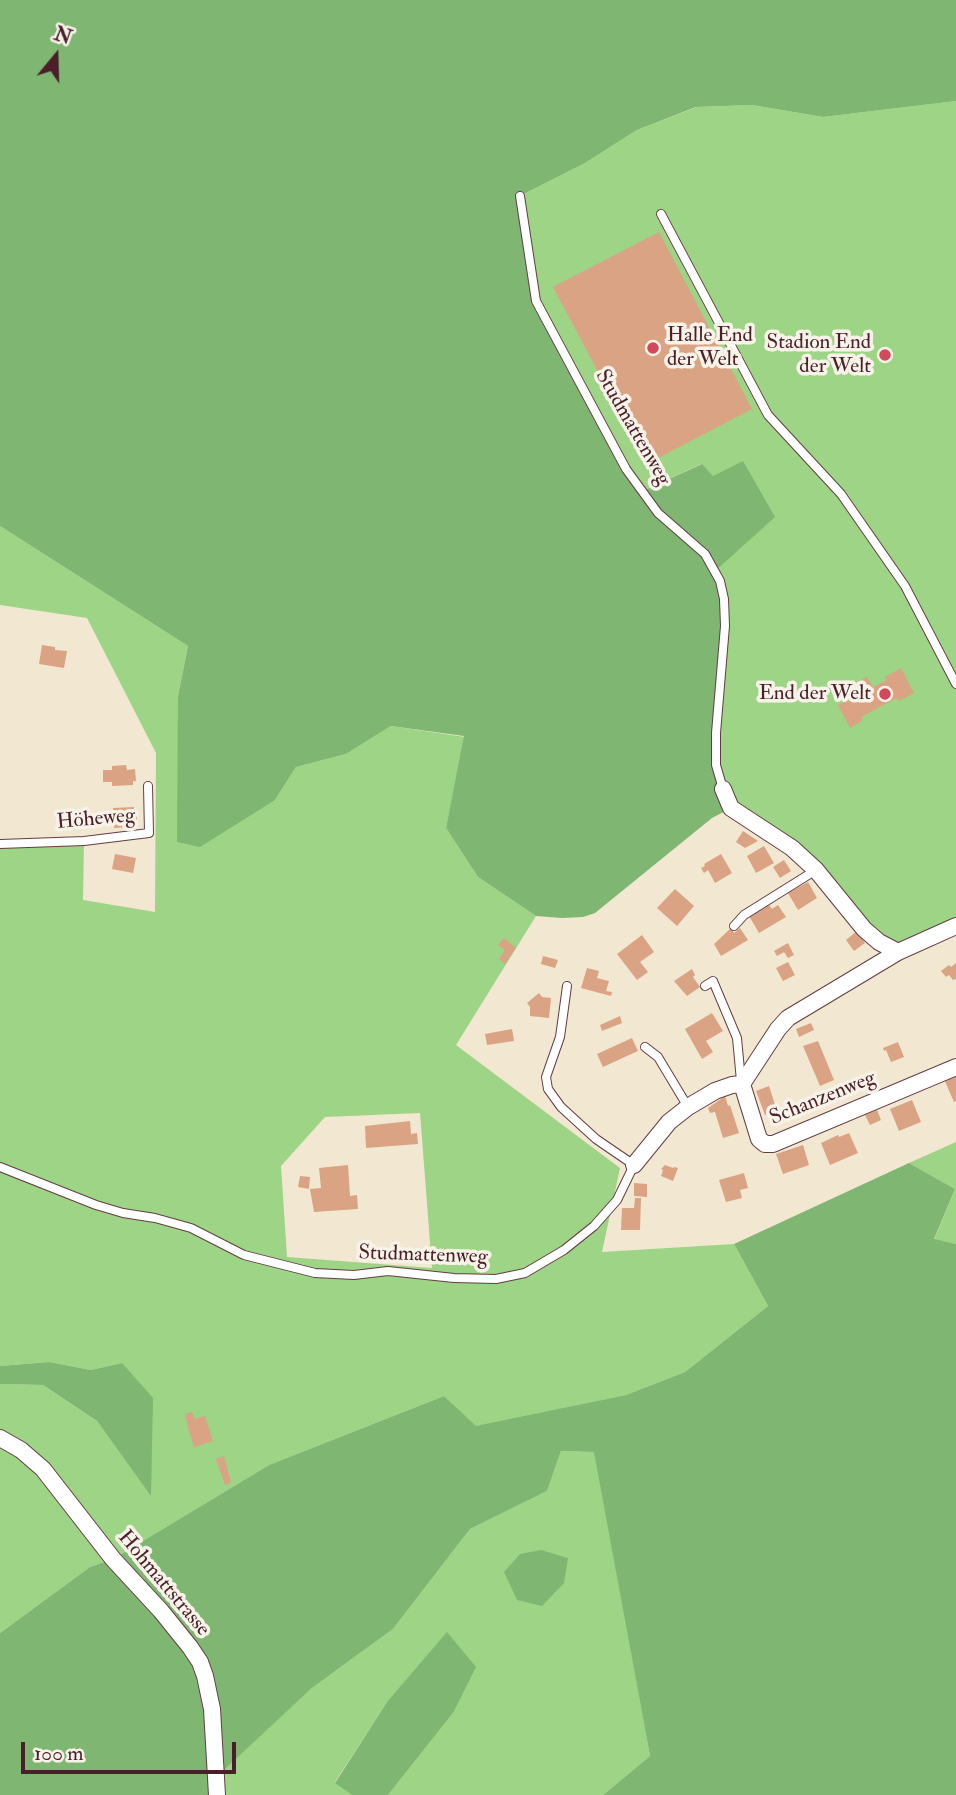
<!DOCTYPE html>
<meta charset="utf-8">
<style>
body{margin:0}
#map{position:relative;width:956px;height:1795px;overflow:hidden;background:#f2e7d0;font-family:"IM FELL Double Pica",serif}
canvas{display:block}
.north{position:absolute;left:21px;top:21px;width:70px;height:70px;-webkit-text-stroke:5px #f7f3e8;paint-order:stroke;rotate:19deg;font-size:19px;font-weight:700;line-height:28px;text-align:center;color:#4a1f2b}
.north::after{content:'';display:block;margin:auto;width:24px;height:32px;background:#4a1f2b;clip-path:polygon(50% 0,100% 100%,50% 72%,0 100%)}
.scale{position:absolute;left:21px;top:1742px;width:215px;height:32px;box-sizing:border-box;border:4px solid #4a1f2b;border-top:0;padding-left:9px;font-size:21px;line-height:24px;white-space:nowrap;color:#4a1f2b;-webkit-text-stroke:5px #f7f3e8;paint-order:stroke}
</style>
<div id="map">
<canvas width="956" height="1795"></canvas>
<div class="north">N</div>
<div class="scale">100 m</div>
</div>
<script>
const ctx = document.querySelector('canvas').getContext('2d');
ctx.lineJoin = 'round';
function fill(path, color) {
  ctx.fillStyle = color;
  ctx.fill(path, 'evenodd');
}
function shape(rows) {
  const path = new Path2D();
  for (const r of rows) {
    path.moveTo(r[0], r[1]);
    for (let i = 2; i < r.length; i += 2) path.lineTo(r[i], r[i + 1]);
  }
  return path;
}
function strokePath(path, color, width, dash) {
  ctx.strokeStyle = color;
  ctx.lineWidth = width;
  ctx.lineCap = dash ? 'butt' : 'round';
  ctx.setLineDash(dash || []);
  ctx.stroke(path);
}
function drawText(font, color, halo, rows, align = 'center') {
  ctx.font = font + ' "IM FELL Double Pica",serif';
  ctx.lineWidth = 7;
  ctx.setLineDash([]);
  ctx.textBaseline = 'middle';
  ctx.strokeStyle = halo;
  ctx.fillStyle = color;
  for (const [text, x, y, turn = 0] of rows) {
    ctx.save();
    ctx.translate(x, y);
    ctx.rotate((+turn || 0) * Math.PI / 180);
    ctx.textAlign = isNaN(turn) ? turn : align;
    if (halo) ctx.strokeText(text, 0, 0);
    ctx.fillText(text, 0, 0);
    ctx.restore();
  }
}
fill(shape([
 [956,101,956,926,898,952,816,870,731,808,716,765,713,476,701,464,647,489,626,469,536,301,520,196,585,163,637,130,697,107,752,105,823,117],
 [0,526,188,646,178,696,275,800,296,767,346,754,391,726,465,737,446,828,478,877,536,916,456,1045,620,1168,602,1252,734,1244,768,1306,685,1372,626,1395,476,1427,444,1396,269,1465,113,1559,90,1567,0,1633,0,1384,43,1385,97,1421,151,1495,122,1363,91,1370,49,1362,0,1366,0,844,84,841,83,900,155,912,156,753,87,618,0,605],
 [420,1113,432,1268,287,1257,281,1166,325,1117],
 [956,1142,956,1244,934,1240,955,1189,909,1163],
 [561,1451,595,1452,650,1756,603,1795,388,1795,453,1713,387,1702,335,1782,352,1795,217,1795,224,1769,312,1688,393,1629,470,1529,547,1491]
]), '#9ed485');
fill(shape([
 [0,0,956,0,956,101,823,117,752,105,696,107,637,130,585,163,520,196,536,301,626,469,647,489,702,464,713,476,743,461,775,517,715,571,724,599,716,765,731,808,712,818,595,913,583,917,562,918,536,916,478,877,446,828,464,736,391,726,346,754,296,767,275,800,200,847,177,842,178,696,188,646,0,526],
 [909,1163,955,1189,934,1239,956,1244,956,1795,603,1795,650,1756,594,1452,561,1451,547,1491,470,1529,393,1629,312,1688,225,1769,217,1795,0,1795,0,1633,90,1567,113,1559,269,1465,444,1396,476,1426,626,1395,685,1372,768,1306,734,1244],
 [49,1362,91,1370,122,1363,153,1398,151,1496,97,1421,43,1385,0,1384,0,1366],
 [541,1550,568,1558,564,1583,542,1606,517,1600,504,1572,520,1554],
 [447,1632,476,1667,453,1713,388,1795,352,1795,335,1783,387,1702]
]), '#7eb672');
fill(shape([
 [659,232,752,409,647,464,553,287],
 [42,645,55,647,55,650,67,651,64,668,39,664],
 [901,668,914,693,899,701,897,698,861,717,863,720,850,728,838,705,852,699,846,688,867,677,873,687,887,680,885,677],
 [126,765,127,770,135,769,136,781,133,781,133,785,112,786,112,782,103,782,103,770,112,770,112,766],
 [134,807,134,811,137,811,137,823,129,823,129,827,114,828,114,824,105,824,105,812,113,812,113,808],
 [743,831,758,841,745,848,736,842],
 [764,846,774,863,756,873,747,856],
 [115,854,136,858,133,873,112,869],
 [721,854,732,873,715,883,708,870,704,873,701,868,705,866,704,864],
 [784,860,791,871,780,878,773,867],
 [808,882,817,898,798,910,788,893],
 [675,889,694,906,677,926,657,908],
 [769,905,772,909,778,905,786,917,759,933,749,916],
 [731,928,734,933,740,928,748,940,721,956,714,944],
 [857,931,865,943,854,951,846,940],
 [642,935,654,952,640,962,648,972,637,980,617,954],
 [504,938,516,948,505,964,499,959,505,950,498,945],
 [788,943,794,955,788,958,784,952,777,956,774,951],
 [543,956,558,960,555,968,541,964],
 [788,962,795,975,783,981,776,968],
 [956,963,956,979,953,980,949,975,946,977,941,971,949,965,951,967],
 [587,968,599,971,597,978,609,981,606,991,612,992,611,996,581,988],
 [692,969,695,975,693,977,700,987,687,996,674,981],
 [539,993,542,997,551,998,549,1018,530,1016,530,1007,527,1003],
 [712,1013,723,1031,706,1041,713,1052,702,1059,685,1029],
 [620,1016,622,1023,602,1031,600,1025],
 [811,1023,814,1030,799,1037,796,1029],
 [512,1029,514,1041,487,1045,485,1034],
 [632,1038,638,1051,603,1067,597,1054],
 [818,1041,834,1080,820,1086,803,1046],
 [898,1042,904,1057,891,1062,886,1050,884,1051,883,1048],
 [956,1074,956,1101,954,1102,944,1079],
 [769,1086,777,1111,765,1115,756,1091],
 [725,1096,728,1106,730,1105,739,1133,723,1138,715,1112,710,1113,708,1108],
 [912,1100,921,1122,899,1131,890,1109],
 [877,1110,881,1120,870,1125,865,1115],
 [410,1121,411,1134,417,1133,418,1144,366,1148,365,1126],
 [849,1133,858,1153,830,1165,821,1143,838,1135,839,1137],
 [803,1145,809,1165,783,1174,776,1154],
 [348,1165,350,1196,357,1195,358,1209,314,1212,310,1189,321,1188,319,1168],
 [665,1165,673,1168,674,1167,678,1168,673,1181,661,1176,663,1170,661,1169],
 [744,1173,748,1188,740,1190,742,1198,726,1202,719,1180],
 [300,1176,310,1177,309,1189,298,1187],
 [634,1183,647,1184,647,1197,634,1196],
 [635,1198,641,1198,640,1230,621,1230,622,1208,634,1208],
 [192,1412,195,1419,205,1416,213,1441,194,1447,189,1430,188,1430,188,1427,185,1414],
 [224,1456,231,1483,225,1485,216,1459]
]), '#daa384');
const lane = shape([
 [520,196,536,301,626,469,658,513,705,554,720,581,724,599,725,626,716,733,716,765,723,789],
 [661,214,768,415,841,494,905,586,956,684],
 [0,844,84,841,149,833,148,786],
 [734,926,744,915,816,870],
 [705,986,713,981,737,1038,741,1081],
 [645,1047,658,1057,688,1107],
 [0,1167,96,1205,123,1213,155,1218,191,1228,244,1255,315,1273,354,1275,388,1271,454,1278,496,1279,525,1273,564,1250,594,1226,617,1200,634,1165,596,1139,561,1107,548,1089,546,1077,560,1037,567,986]
]);
const street = shape([
 [723,789,731,808,792,848,816,870,864,929,879,942,898,952],
 [742,1084,759,1139,765,1144,773,1144,956,1067],
 [634,1165,669,1122,688,1107,715,1091,732,1085,742,1084,778,1029,788,1018,898,952,956,926],
 [0,1438,21,1450,43,1469,113,1559,161,1611,190,1647,200,1662,205,1676,212,1709,217,1795]
]);
strokePath(lane, '#633d44', 10);
strokePath(street, '#633d44', 18);
strokePath(lane, '#fff', 8);
strokePath(street, '#fff', 16);
for (const [x, y, r, color] of [
 [653,348,7,"#d1495b"],
 [885,355,7,"#d1495b"],
 [885,694,7,"#d1495b"]
]) {
  const dot = new Path2D();
  dot.arc(x, y, r, 0, 2 * Math.PI);
  ctx.fillStyle = color;
  ctx.fill(dot);
  strokePath(dot, '#f7f3e8', 2.5);
}
drawText('21px', '#4a1f2b', '#f7f3e8', [
 ["Halle End",667,336,"left"],
 ["der Welt",667,360,"left"],
 ["Stadion End",871,343],
 ["der Welt",871,367],
 ["End der Welt",871,694]
], 'right');
drawText('21px', '#4a1f2b', '#f7f3e8', [
 ["Studmattenweg",632,428,60],
 ["Höheweg",96,820,-5],
 ["Schanzenweg",823,1099,-22],
 ["Studmattenweg",423,1256,2],
 ["Hohmattstrasse",163,1584,50]
]);
</script>
